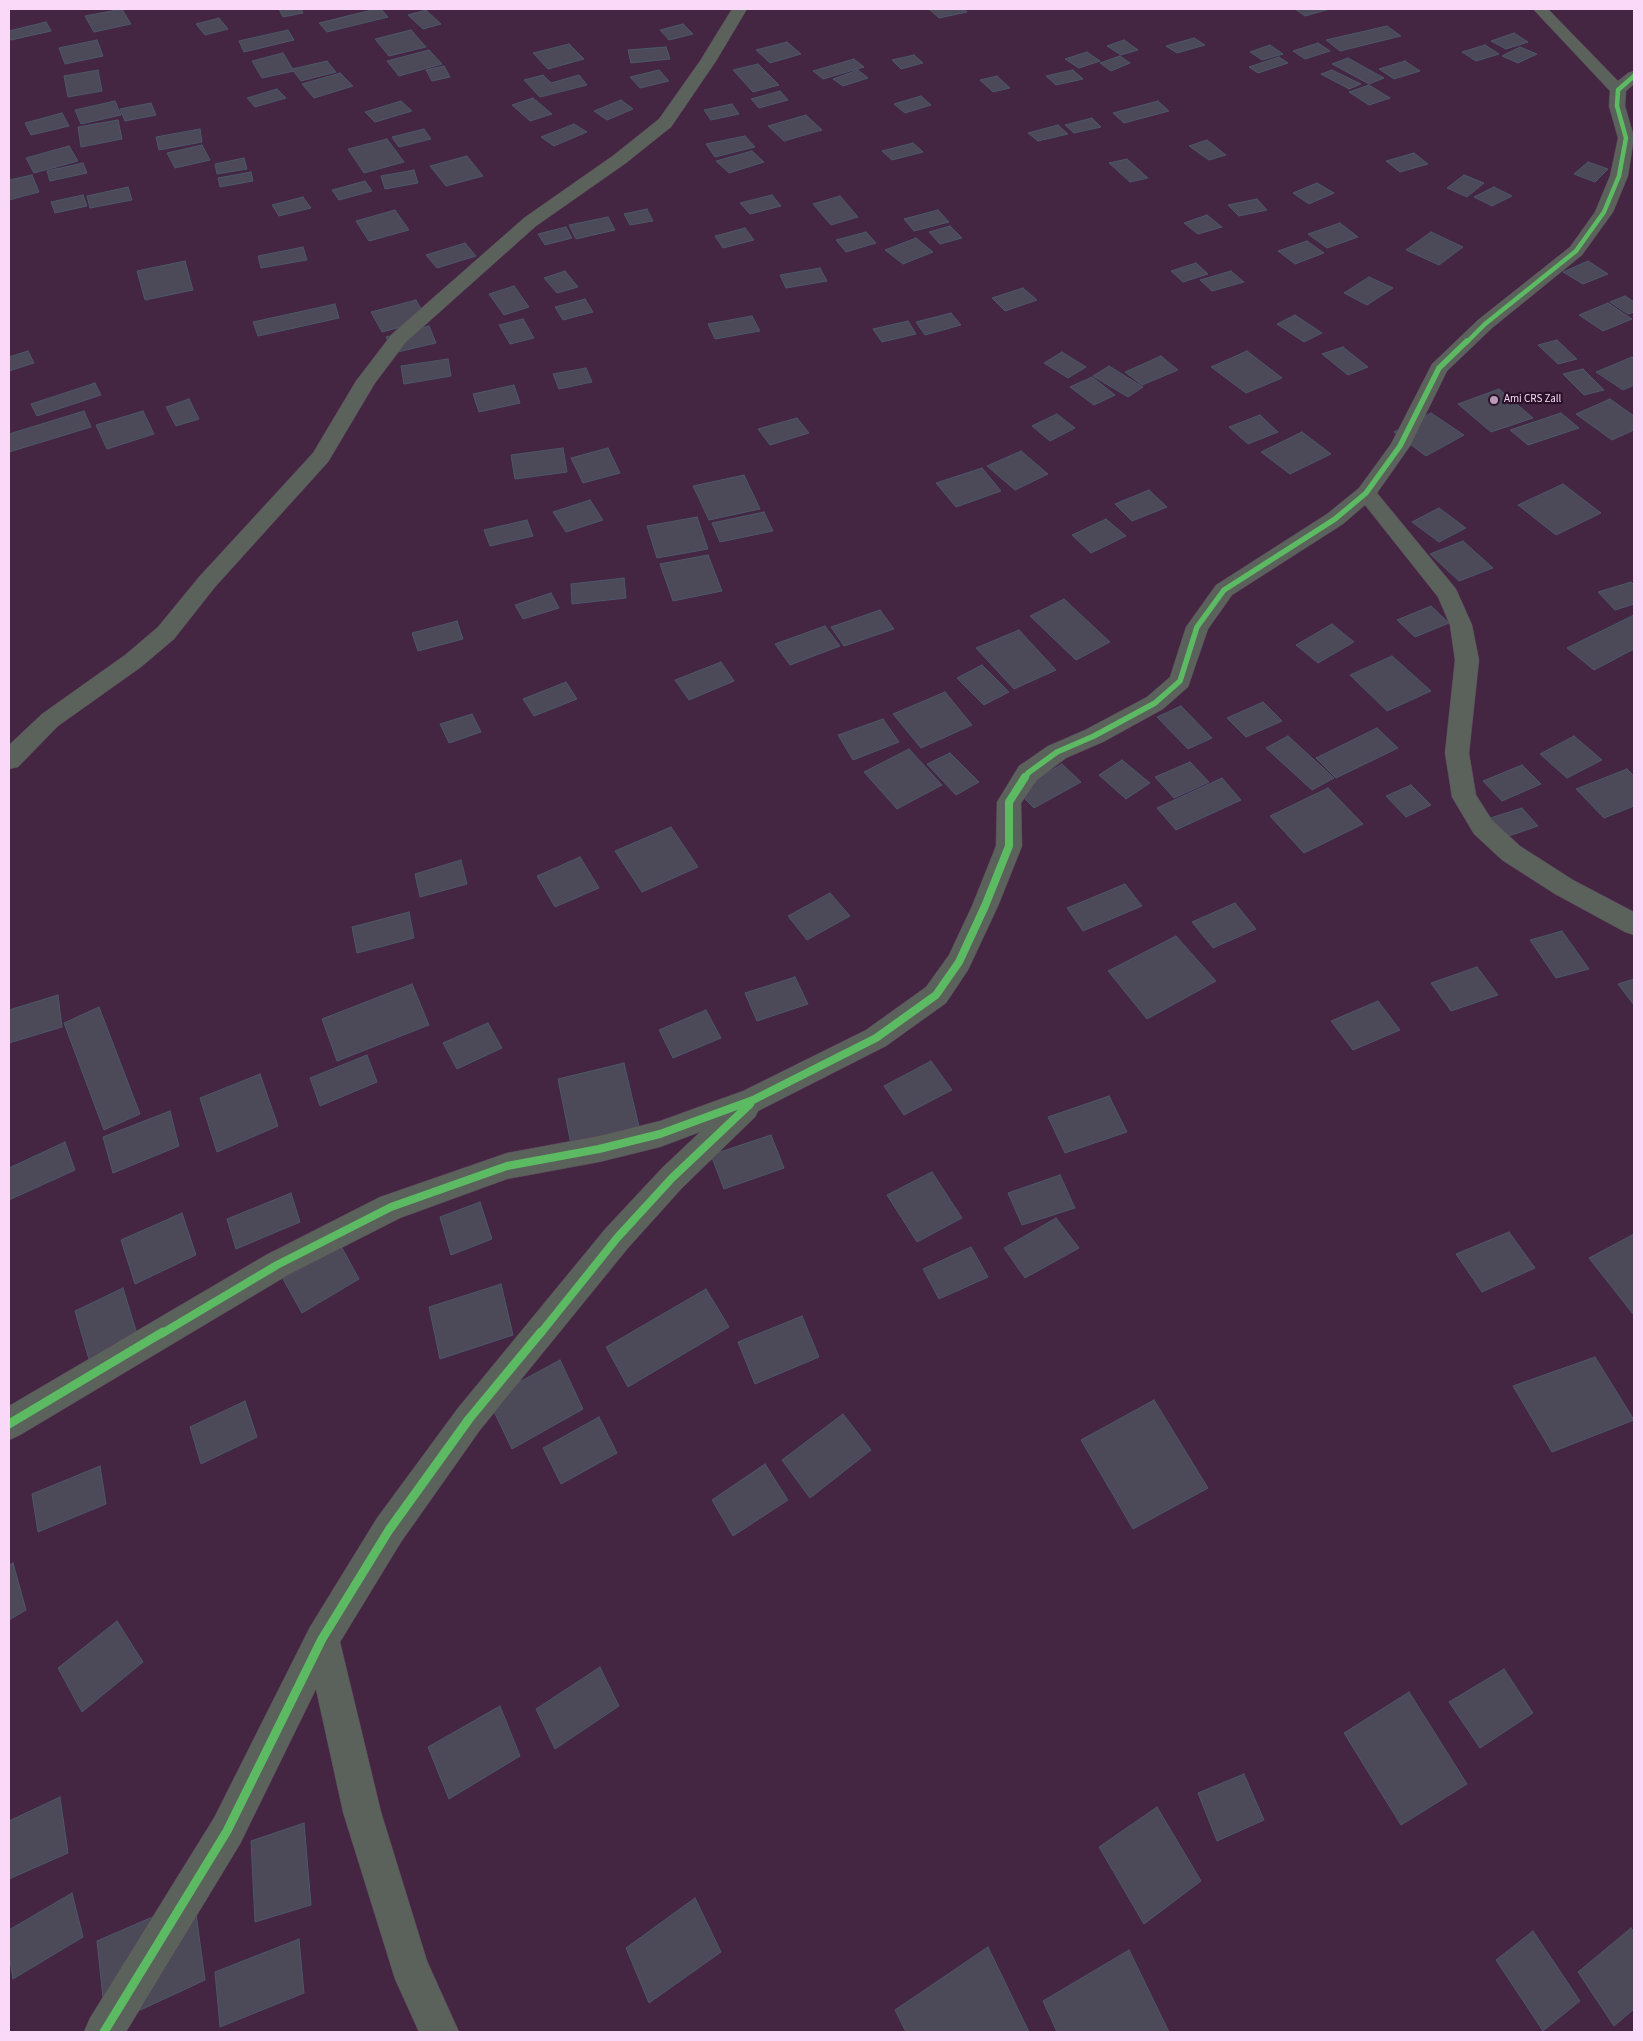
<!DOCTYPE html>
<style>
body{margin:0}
#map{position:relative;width:1643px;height:2041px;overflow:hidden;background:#442643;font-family:"Source Sans 3",sans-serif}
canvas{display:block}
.frame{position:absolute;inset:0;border:10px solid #fad8f7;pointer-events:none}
</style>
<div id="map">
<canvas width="1643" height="2041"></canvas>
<div class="frame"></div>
</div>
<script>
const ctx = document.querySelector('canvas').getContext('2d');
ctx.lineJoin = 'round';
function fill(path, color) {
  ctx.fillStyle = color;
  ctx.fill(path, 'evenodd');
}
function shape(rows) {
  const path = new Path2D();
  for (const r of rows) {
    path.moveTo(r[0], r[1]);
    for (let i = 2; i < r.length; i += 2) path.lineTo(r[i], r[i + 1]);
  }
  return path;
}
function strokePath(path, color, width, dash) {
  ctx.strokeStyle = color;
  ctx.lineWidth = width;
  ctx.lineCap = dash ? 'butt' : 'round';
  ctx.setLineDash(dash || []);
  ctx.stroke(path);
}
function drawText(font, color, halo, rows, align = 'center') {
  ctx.font = font + ' "Source Sans 3",sans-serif';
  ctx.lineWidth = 4.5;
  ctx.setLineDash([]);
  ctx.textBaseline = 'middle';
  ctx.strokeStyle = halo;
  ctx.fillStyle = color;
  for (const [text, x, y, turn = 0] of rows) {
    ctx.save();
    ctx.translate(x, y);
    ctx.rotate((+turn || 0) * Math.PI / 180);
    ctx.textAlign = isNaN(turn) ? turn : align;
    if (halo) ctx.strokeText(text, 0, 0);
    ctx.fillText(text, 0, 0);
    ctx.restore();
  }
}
const building = shape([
 [122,9,131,24,94,32,85,16,122,9],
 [279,9,301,9,303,13,283,17,279,9],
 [376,9,381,9,388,17,327,32,319,23,376,9],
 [929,9,963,9,967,12,939,18,929,9],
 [1295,9,1330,9,1305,16,1295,9],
 [426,10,441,24,423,29,408,15,426,10],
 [219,18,228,29,205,35,196,24,219,18],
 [46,22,51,31,11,40,9,36,9,31,46,22],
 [683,24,693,34,669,40,660,30,683,24],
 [1387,26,1401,36,1340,51,1326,40,1387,26],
 [288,30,294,40,244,52,239,41,288,30],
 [411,30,426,47,389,56,375,39,411,30],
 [1514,33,1528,42,1506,49,1491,41,1514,33],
 [1194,38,1205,45,1177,53,1166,46,1194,38],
 [97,40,103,56,65,64,59,48,97,40],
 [1124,40,1138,50,1121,55,1107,46,1124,40],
 [787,42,801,54,770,63,756,50,787,42],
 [1318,43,1330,51,1305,59,1293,51,1318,43],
 [569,44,584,59,548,69,533,53,569,44],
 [1270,45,1283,54,1262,60,1250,52,1270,45],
 [1485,45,1499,54,1476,61,1462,52,1485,45],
 [666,47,670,59,631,63,628,50,666,47],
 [1520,47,1537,54,1518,63,1502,56,1520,47],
 [429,50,442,64,399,76,387,61,429,50],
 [1087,52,1100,61,1079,68,1065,59,1087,52],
 [283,53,294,71,262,78,252,61,283,53],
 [914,55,923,63,901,69,892,60,914,55],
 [1120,56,1130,63,1111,71,1100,63,1120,56],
 [1279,57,1288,63,1258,73,1249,67,1279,57],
 [1348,58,1384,78,1369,84,1332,64,1348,58],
 [854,59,864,67,823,79,813,71,854,59],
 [327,61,336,72,301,81,292,69,327,61],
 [1405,61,1420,71,1394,79,1379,69,1405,61],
 [758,64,779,85,753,92,733,70,758,64],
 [444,66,450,77,432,81,426,70,444,66],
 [98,70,102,91,68,97,64,76,98,70],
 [659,70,669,81,640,88,630,77,659,70],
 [858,70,868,78,843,86,833,79,858,70],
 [1073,70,1083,79,1056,85,1046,76,1073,70],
 [1332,70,1361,84,1349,89,1321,74,1332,70],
 [340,73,353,86,314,98,302,84,340,73],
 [543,75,551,83,579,75,587,85,540,97,524,80,543,75],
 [997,76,1010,88,993,92,980,80,997,76],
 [1369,85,1390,98,1369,105,1349,92,1369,85],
 [277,89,286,98,255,107,247,98,277,89],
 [780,91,788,100,759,108,751,99,780,91],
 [921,96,931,105,905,113,894,104,921,96],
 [533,98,552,114,530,121,512,105,533,98],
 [621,100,633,109,607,120,594,111,621,100],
 [115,101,121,115,81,124,75,110,115,101],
 [401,101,412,111,375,122,365,112,401,101],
 [1158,101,1169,111,1124,123,1113,113,1158,101],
 [151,103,156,115,125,121,120,109,151,103],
 [732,104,739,114,711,120,704,110,732,104],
 [62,113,69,126,31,135,25,123,62,113],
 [806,115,822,130,784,141,768,126,806,115],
 [1092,118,1101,127,1074,133,1065,125,1092,118],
 [118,120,122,139,81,147,78,127,118,120],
 [574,124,587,132,554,146,541,137,574,124],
 [1058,125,1068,134,1038,141,1028,133,1058,125],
 [200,129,202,142,159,150,156,137,200,129],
 [424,129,431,139,399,147,392,137,424,129],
 [745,136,755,147,715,157,706,144,745,136],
 [387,139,404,162,364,173,348,149,387,139],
 [1207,140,1226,155,1209,160,1189,146,1207,140],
 [913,143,923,152,892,160,882,151,913,143],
 [202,145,210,160,175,168,167,153,202,145],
 [69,146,78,161,34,173,26,158,69,146],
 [752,151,764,162,729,173,716,161,752,151],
 [1414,153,1428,164,1400,172,1386,161,1414,153],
 [467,156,483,176,446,186,430,166,467,156],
 [244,158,247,169,217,174,215,164,244,158],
 [1127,159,1148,178,1130,182,1109,163,1127,159],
 [1588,162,1608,169,1595,182,1574,174,1588,162],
 [83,163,87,173,50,181,47,171,83,163],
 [414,170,418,183,385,189,381,176,414,170],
 [251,172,253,181,220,187,218,178,251,172],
 [32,175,39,192,9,200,9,180,32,175],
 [1464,175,1484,183,1467,197,1447,188,1464,175],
 [365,181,372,191,339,200,332,190,365,181],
 [1317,183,1334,193,1309,204,1293,193,1317,183],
 [128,187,132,200,90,208,87,196,128,187],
 [1494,187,1512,196,1492,206,1474,197,1494,187],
 [83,195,87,206,55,213,51,202,83,195],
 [772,195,781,206,750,214,740,203,772,195],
 [840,196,858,217,831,225,813,204,840,196],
 [303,197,311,208,279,216,272,205,303,197],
 [1257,199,1267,210,1239,216,1228,205,1257,199],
 [647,209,653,221,630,225,624,214,647,209],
 [395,210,409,230,369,241,356,221,395,210],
 [938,210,949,222,914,231,904,219,938,210],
 [1207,215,1222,227,1198,234,1184,223,1207,215],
 [608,217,615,230,576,239,569,225,608,217],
 [1340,223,1358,237,1327,248,1308,234,1340,223],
 [950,226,962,238,940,244,929,232,950,226],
 [566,227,572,238,545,245,538,234,566,227],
 [745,228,754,240,723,248,715,236,745,228],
 [866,232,876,243,846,252,836,240,866,232],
 [1431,232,1463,247,1439,265,1406,250,1431,232],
 [916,238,933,252,903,264,885,250,916,238],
 [1307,241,1324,253,1295,264,1278,251,1307,241],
 [465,243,476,256,437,268,426,255,465,243],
 [303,247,307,260,261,268,258,256,303,247],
 [185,261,193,290,145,300,137,271,185,261],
 [1588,261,1608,274,1583,284,1563,272,1588,261],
 [1196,263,1208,274,1183,282,1171,271,1196,263],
 [820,268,827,281,786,288,780,275,820,268],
 [565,271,578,287,557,293,544,278,565,271],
 [1231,271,1244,282,1212,291,1200,280,1231,271],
 [1369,277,1393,288,1367,305,1344,293,1369,277],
 [514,286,529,307,504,315,489,294,514,286],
 [1023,288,1037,300,1005,311,992,298,1023,288],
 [1625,296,1634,302,1634,312,1628,314,1610,302,1625,296],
 [585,299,593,312,563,320,555,307,585,299],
 [416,300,427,320,382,332,371,312,416,300],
 [1608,303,1632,319,1603,331,1579,315,1608,303],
 [335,304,339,318,258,336,253,322,335,304],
 [951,313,961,325,925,335,916,322,951,313],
 [1295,315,1322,333,1304,342,1277,324,1295,315],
 [752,316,760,331,715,339,708,324,752,316],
 [523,319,534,338,510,344,499,325,523,319],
 [908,321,916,334,882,342,873,329,908,321],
 [429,326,436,343,393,353,386,337,429,326],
 [1557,340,1577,359,1558,364,1538,345,1557,340],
 [1343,347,1368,367,1348,375,1322,354,1343,347],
 [28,351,34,363,9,371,9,357,28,351],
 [1247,351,1282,378,1246,393,1211,367,1247,351],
 [1062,352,1086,367,1068,378,1044,363,1062,352],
 [1161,356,1178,370,1142,385,1125,372,1161,356],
 [1632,357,1634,359,1634,385,1623,390,1596,372,1632,357],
 [448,359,451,376,404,384,401,366,448,359],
 [1109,366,1143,387,1128,397,1093,376,1109,366],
 [586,368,592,382,559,389,553,374,586,368],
 [1583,369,1604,390,1584,395,1563,374,1583,369],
 [1092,377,1115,395,1094,405,1070,387,1092,377],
 [95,383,101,395,37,416,31,404,95,383],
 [514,385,520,403,479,412,473,394,514,385],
 [1499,389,1533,418,1491,432,1458,404,1499,389],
 [189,399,199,419,176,426,166,407,189,399],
 [1610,399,1634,416,1634,430,1612,440,1576,414,1610,399],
 [84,411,91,427,9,452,9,434,84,411],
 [143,411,154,434,107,449,96,425,143,411],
 [1431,413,1464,435,1426,456,1394,432,1431,413],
 [1561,413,1579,428,1528,445,1510,430,1561,413],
 [1057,414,1075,428,1050,441,1032,426,1057,414],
 [1260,415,1278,432,1248,444,1229,427,1260,415],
 [797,418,809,433,770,445,758,429,797,418],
 [1302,432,1331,454,1290,474,1261,452,1302,432],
 [563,448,567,472,515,479,511,455,563,448],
 [608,448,620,473,583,483,571,458,608,448],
 [1021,451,1048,474,1015,490,987,466,1021,451],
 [982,468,1001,491,956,507,936,483,982,468],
 [744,475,760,509,709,520,693,486,744,475],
 [1563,484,1601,513,1556,535,1518,505,1563,484],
 [1149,490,1167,507,1132,521,1115,504,1149,490],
 [590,500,603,520,566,532,553,512,590,500],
 [1439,508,1466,528,1439,542,1412,522,1439,508],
 [764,512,773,531,720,542,712,523,764,512],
 [697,517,708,549,657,558,647,526,697,517],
 [1106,519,1126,536,1091,553,1072,535,1106,519],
 [527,520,533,536,490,546,484,530,527,520],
 [1463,541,1493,568,1459,581,1430,554,1463,541],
 [708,555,722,591,673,601,660,564,708,555],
 [624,578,626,598,572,604,571,584,624,578],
 [1631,582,1634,585,1634,604,1615,610,1598,592,1631,582],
 [551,593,559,608,523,619,515,605,551,593],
 [1064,599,1110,642,1076,660,1030,616,1064,599],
 [1431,606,1449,623,1415,637,1397,620,1431,606],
 [880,610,894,629,844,646,831,627,880,610],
 [1634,615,1634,649,1594,670,1567,648,1634,615],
 [457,621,463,639,418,651,412,633,457,621],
 [1332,624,1354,642,1318,663,1296,645,1332,624],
 [825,626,840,646,790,665,775,644,825,626],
 [1019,630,1056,670,1014,689,976,648,1019,630],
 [1392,656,1431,691,1387,711,1350,675,1392,656],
 [721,662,734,681,689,700,675,680,721,662],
 [982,665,1009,692,984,705,957,678,982,665],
 [566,682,577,699,534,716,523,699,566,682],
 [945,692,972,725,921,748,893,714,945,692],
 [1263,702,1282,721,1246,737,1227,718,1263,702],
 [1181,706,1212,738,1188,749,1157,717,1181,706],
 [472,714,481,732,449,743,440,724,472,714],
 [883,719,899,742,853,760,838,735,883,719],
 [1377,728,1398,748,1336,778,1316,758,1377,728],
 [1288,736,1334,778,1312,790,1266,748,1288,736],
 [1574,736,1602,760,1567,778,1540,754,1574,736],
 [909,749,942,785,897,809,864,772,909,749],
 [950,753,979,782,956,795,927,764,950,753],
 [1122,760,1150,783,1126,799,1099,775,1122,760],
 [1190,762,1209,782,1174,798,1155,777,1190,762],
 [1062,764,1081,782,1034,808,1017,791,1062,764],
 [1522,765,1541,784,1502,801,1483,781,1522,765],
 [1627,769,1634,776,1634,806,1604,818,1576,789,1627,769],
 [1222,778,1241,800,1176,830,1157,808,1222,778],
 [1411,785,1431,805,1406,817,1386,796,1411,785],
 [1328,788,1363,824,1304,853,1270,816,1328,788],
 [1522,808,1538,826,1500,839,1484,820,1522,808],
 [671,827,698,867,642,892,615,851,671,827],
 [580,857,599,888,555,907,537,876,580,857],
 [461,860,467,884,420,897,415,874,461,860],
 [1125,884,1142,906,1083,931,1067,908,1125,884],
 [830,893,850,916,807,940,788,916,830,893],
 [1235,903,1256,929,1213,948,1192,922,1235,903],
 [409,912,414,938,357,953,352,927,409,912],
 [1562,931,1589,969,1556,978,1530,940,1562,931],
 [1176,936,1216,981,1147,1019,1108,971,1176,936],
 [1477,967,1498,995,1451,1011,1431,983,1477,967],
 [795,977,808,1004,757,1021,745,993,795,977],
 [1634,979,1634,1005,1618,984,1634,979],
 [412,984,429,1025,337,1061,322,1019,412,984],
 [58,995,62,1027,9,1043,9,1010,58,995],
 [1378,1001,1400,1030,1353,1050,1331,1021,1378,1001],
 [99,1007,140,1114,104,1130,64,1023,99,1007],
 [706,1010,721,1038,673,1058,659,1030,706,1010],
 [488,1023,502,1048,457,1069,443,1043,488,1023],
 [367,1055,377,1082,320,1106,310,1078,367,1055],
 [931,1061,952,1090,904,1115,884,1086,931,1061],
 [624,1063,640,1131,572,1149,558,1079,624,1063],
 [260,1074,278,1126,217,1152,200,1098,260,1074],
 [1109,1096,1127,1132,1065,1153,1048,1117,1109,1096],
 [170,1111,179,1146,113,1173,103,1137,170,1111],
 [771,1135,784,1168,724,1189,711,1155,771,1135],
 [65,1142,75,1170,9,1200,9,1168,65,1142],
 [932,1172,962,1218,917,1242,887,1195,932,1172],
 [1060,1175,1075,1208,1022,1225,1008,1193,1060,1175],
 [291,1193,300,1222,236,1249,227,1219,291,1193],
 [480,1202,492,1239,451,1255,440,1217,480,1202],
 [182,1213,196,1255,135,1284,121,1240,182,1213],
 [1056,1218,1079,1248,1025,1278,1004,1248,1056,1218],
 [1509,1232,1535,1268,1482,1292,1456,1254,1509,1232],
 [1634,1234,1634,1313,1633,1314,1589,1258,1634,1234],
 [341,1246,359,1279,302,1313,283,1279,341,1246],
 [971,1247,988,1277,939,1299,923,1269,971,1247],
 [501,1284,513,1335,440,1359,429,1307,501,1284],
 [123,1288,141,1347,92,1370,75,1311,123,1288],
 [706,1289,729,1327,628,1387,606,1347,706,1289],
 [802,1316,819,1357,755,1384,738,1342,802,1316],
 [1595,1357,1634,1420,1552,1452,1513,1386,1595,1357],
 [560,1360,583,1409,512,1449,488,1399,560,1360],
 [1154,1400,1208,1488,1133,1529,1081,1440,1154,1400],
 [245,1401,257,1437,201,1464,190,1427,245,1401],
 [843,1414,871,1450,810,1498,782,1460,843,1414],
 [599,1417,617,1453,561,1484,543,1448,599,1417],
 [765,1464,788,1500,733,1536,712,1500,765,1464],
 [100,1466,106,1504,38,1532,32,1494,100,1466],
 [13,1563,26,1610,9,1620,9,1565,13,1563],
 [117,1621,143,1662,82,1712,58,1668,117,1621],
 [600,1667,619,1706,555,1749,536,1709,600,1667],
 [1504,1669,1533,1713,1480,1748,1449,1702,1504,1669],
 [1409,1692,1467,1784,1401,1825,1344,1733,1409,1692],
 [500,1706,520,1756,449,1799,428,1747,500,1706],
 [1244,1774,1264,1820,1217,1841,1198,1793,1244,1774],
 [60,1797,68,1853,9,1879,9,1821,60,1797],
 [1157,1807,1201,1881,1144,1924,1099,1847,1157,1807],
 [304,1823,311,1905,255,1922,251,1841,304,1823],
 [72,1893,83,1937,13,1979,9,1955,9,1930,72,1893],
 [695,1898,721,1952,649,2003,626,1948,695,1898],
 [194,1899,205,1980,106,2026,97,1941,194,1899],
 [1631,1928,1634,1933,1634,2009,1614,2026,1578,1972,1631,1928],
 [1533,1931,1580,2001,1543,2031,1496,1960,1533,1931],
 [299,1939,304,1993,220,2027,215,1972,299,1939],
 [988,1947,1029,2032,906,2032,895,2010,988,1947],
 [1129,1950,1169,2032,1057,2032,1043,2001,1129,1950]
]);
fill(building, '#4c4958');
strokePath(building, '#4b5869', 1);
const street = shape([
 [732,9,747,9,716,61,671,127,626,163,536,226,406,342,375,383,328,462,215,587,174,639,141,667,58,726,18,767,9,769,9,745,42,714,125,655,158,627,199,577,313,453,356,381,392,334,524,218,614,155,659,119,700,61,732,9],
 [1533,9,1548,9,1618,81,1628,73,1634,71,1634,84,1626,91,1625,106,1634,137,1628,176,1613,212,1582,255,1492,328,1447,371,1410,446,1377,493,1456,589,1472,625,1479,660,1469,753,1476,795,1492,820,1520,846,1573,880,1634,912,1634,935,1625,932,1555,894,1502,860,1474,834,1452,797,1445,753,1455,660,1450,625,1438,597,1365,505,1343,524,1232,595,1208,629,1188,687,1163,709,1103,742,1066,758,1037,780,1021,803,1022,846,998,906,968,970,946,1003,886,1046,758,1111,755,1117,682,1188,628,1248,480,1430,401,1542,340,1642,381,1812,427,1961,459,2032,419,2032,395,1979,343,1812,316,1689,240,1844,126,2032,84,2032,90,2018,214,1818,310,1627,377,1518,458,1408,606,1228,662,1168,700,1132,660,1147,599,1162,507,1179,400,1218,288,1275,20,1435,9,1440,9,1406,266,1255,380,1197,507,1153,599,1136,660,1121,743,1091,866,1030,926,987,949,955,972,906,996,846,997,802,1019,766,1048,746,1085,730,1147,697,1170,677,1186,627,1216,585,1327,514,1359,488,1391,444,1432,364,1478,320,1570,247,1595,212,1610,176,1618,138,1609,106,1610,91,1533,9]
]);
strokePath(street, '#5b425a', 1);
fill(street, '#5b625c');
strokePath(shape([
 [1466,343,1485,324,1576,251,1604,212,1619,176,1626,138,1617,106,1618,90,1634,76]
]), '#5cba63', 4.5);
strokePath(shape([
 [1025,778,1028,773,1057,752,1094,736,1155,703,1180,681,1197,627,1224,590,1335,519,1366,493,1400,446,1439,368,1467,341]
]), '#5cba63', 5.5);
strokePath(shape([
 [161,1334,277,1265,391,1207,507,1166,599,1149,660,1134,753,1100,876,1038,936,995,959,962,985,906,1009,846,1009,802,1025,777],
 [540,1334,617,1238,672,1178,750,1104]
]), '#5cba63', 8);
strokePath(shape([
 [9,1424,163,1332],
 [104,2032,227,1831,322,1639,389,1530,469,1419,541,1332]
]), '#5cba63', 9);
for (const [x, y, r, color] of [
 [1494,400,5,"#ba9ab8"]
]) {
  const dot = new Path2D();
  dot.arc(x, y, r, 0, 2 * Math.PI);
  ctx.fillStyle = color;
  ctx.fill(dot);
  strokePath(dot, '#291128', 2);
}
drawText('11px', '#fad8f7', '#291128', [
 ["Ami CRS Zall",1504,400]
], 'left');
</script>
